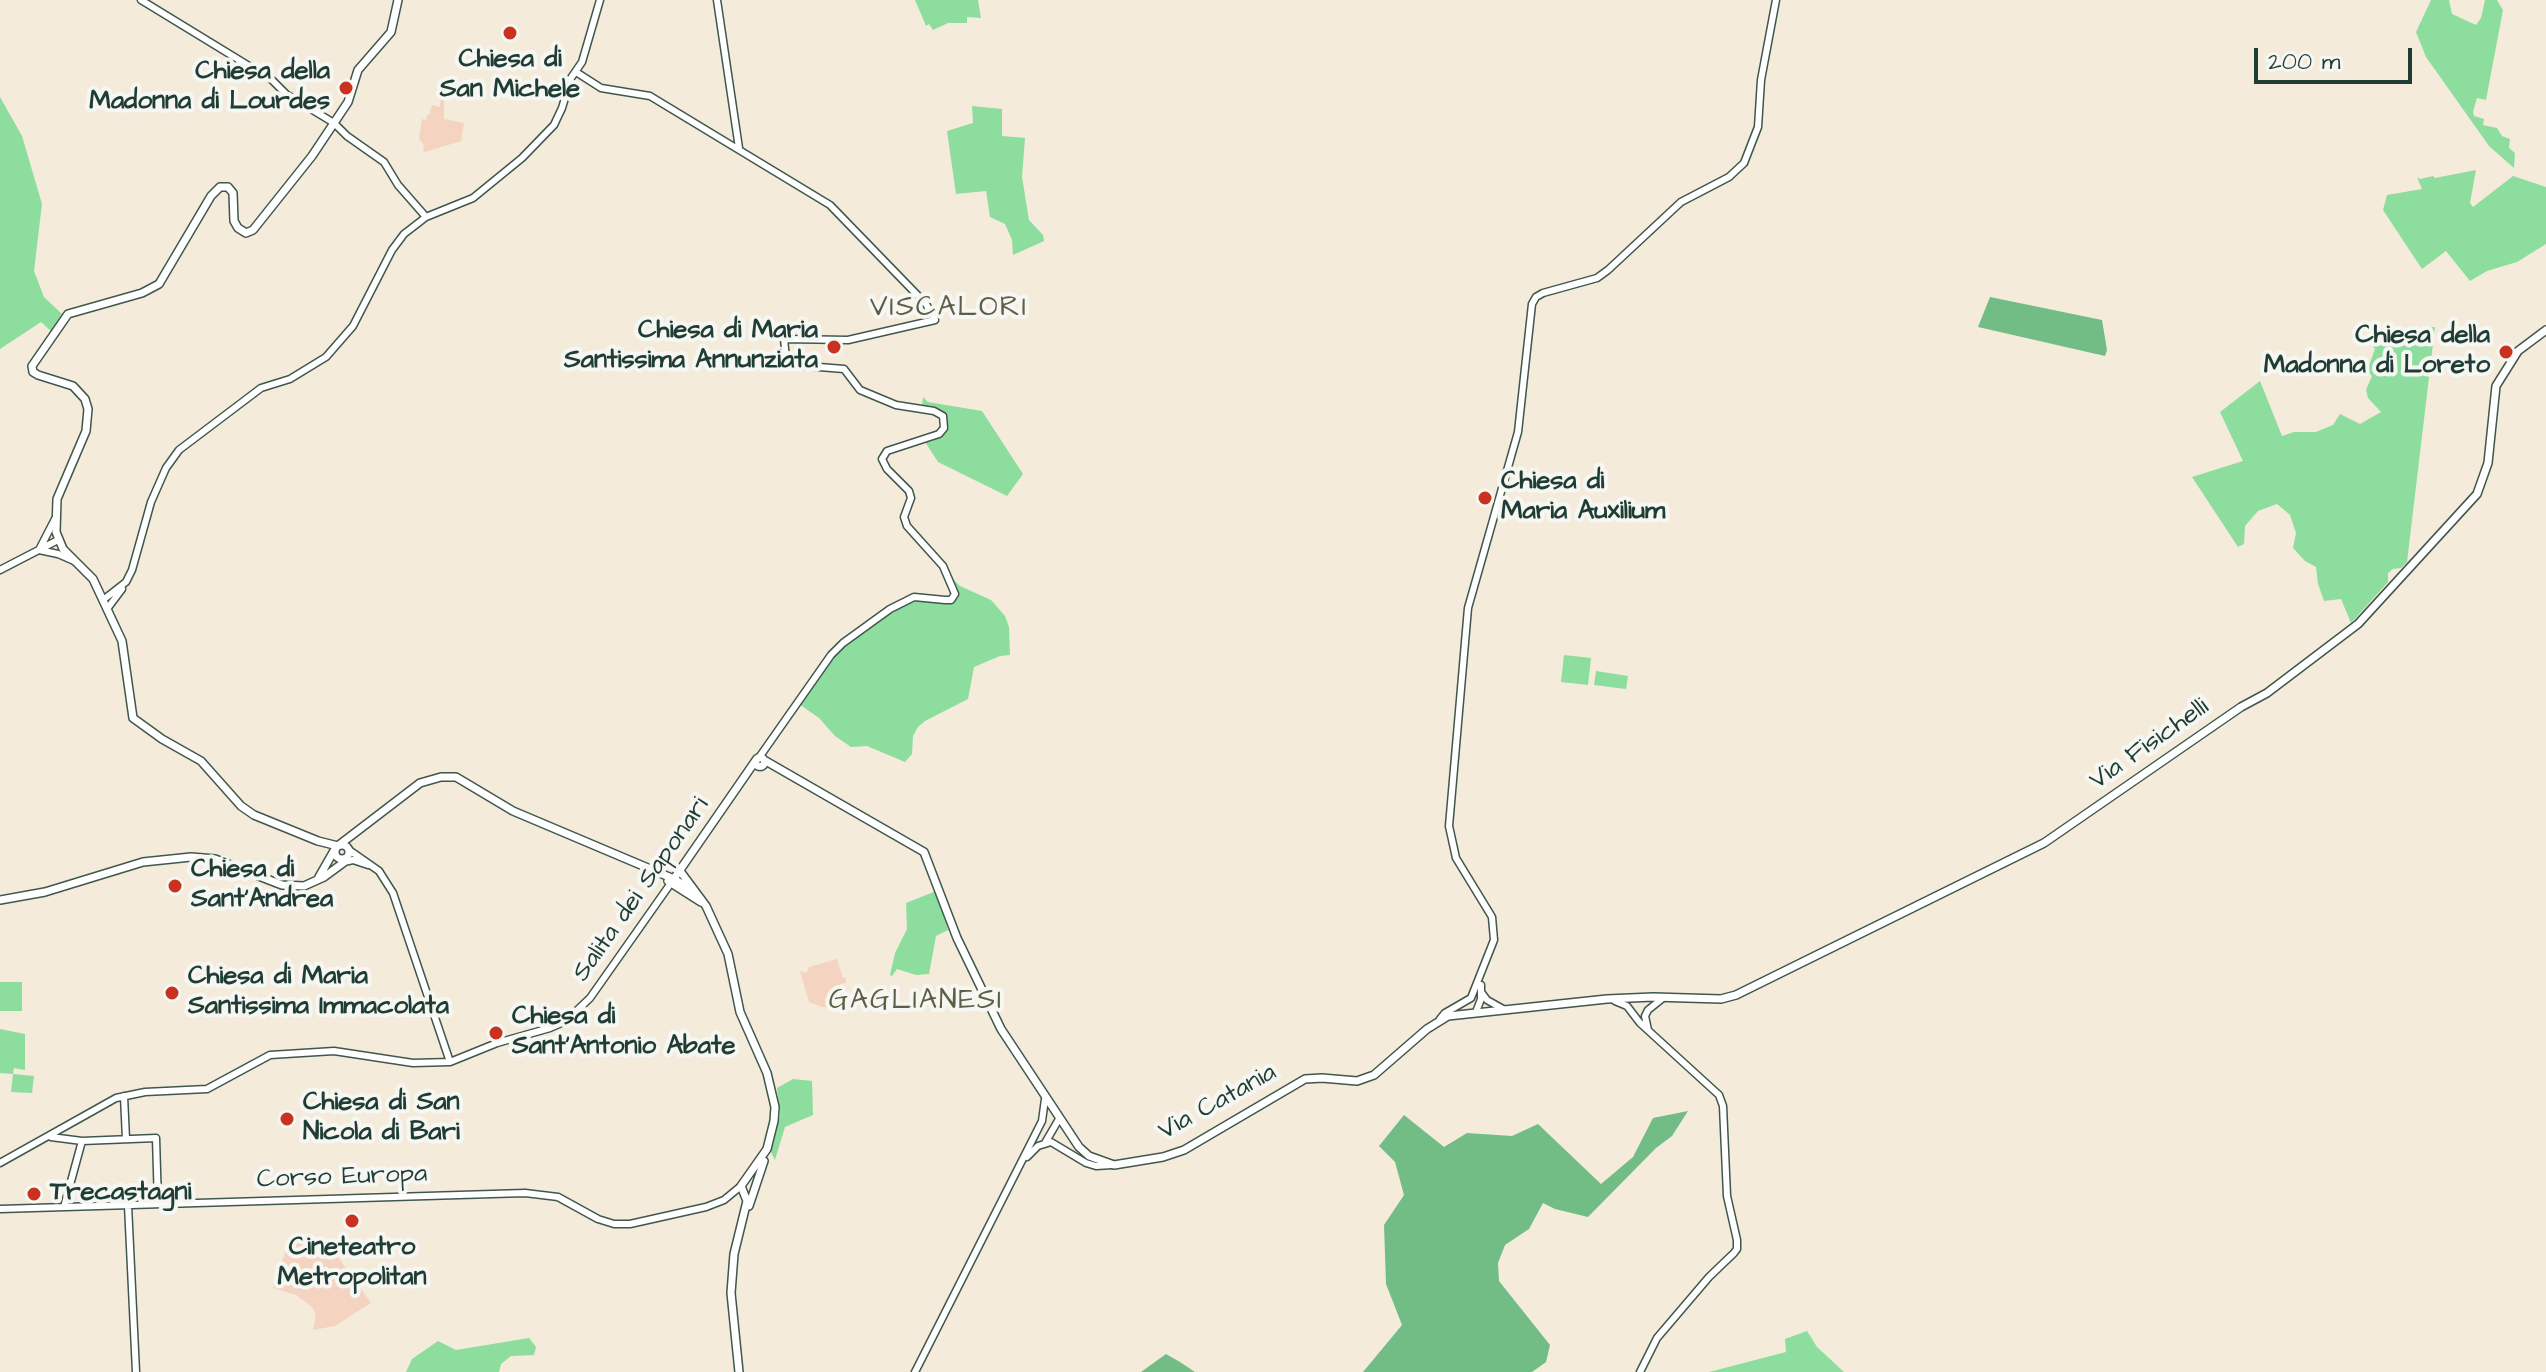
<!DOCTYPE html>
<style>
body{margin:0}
#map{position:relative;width:2546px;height:1372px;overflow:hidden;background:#f4ebdb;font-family:"Architects Daughter",sans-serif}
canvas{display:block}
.scale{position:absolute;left:2254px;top:48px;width:158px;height:36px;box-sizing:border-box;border:4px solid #1f3d34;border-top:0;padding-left:10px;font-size:24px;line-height:28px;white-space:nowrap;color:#1f3d34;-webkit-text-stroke:6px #f6f6f2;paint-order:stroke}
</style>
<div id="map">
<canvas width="2546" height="1372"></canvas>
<div class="scale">200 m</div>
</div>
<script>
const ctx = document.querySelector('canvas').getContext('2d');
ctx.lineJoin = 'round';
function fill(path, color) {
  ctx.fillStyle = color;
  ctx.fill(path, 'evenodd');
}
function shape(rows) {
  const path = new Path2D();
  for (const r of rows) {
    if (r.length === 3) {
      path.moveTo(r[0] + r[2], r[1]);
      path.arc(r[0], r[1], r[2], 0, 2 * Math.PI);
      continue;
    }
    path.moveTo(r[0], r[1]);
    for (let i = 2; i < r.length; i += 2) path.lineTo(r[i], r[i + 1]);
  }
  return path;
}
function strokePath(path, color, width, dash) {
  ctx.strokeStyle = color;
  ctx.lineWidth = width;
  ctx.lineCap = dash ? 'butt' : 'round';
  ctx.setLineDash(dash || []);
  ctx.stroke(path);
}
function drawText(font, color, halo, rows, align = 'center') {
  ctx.font = font + ' "Architects Daughter",sans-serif';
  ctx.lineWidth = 8;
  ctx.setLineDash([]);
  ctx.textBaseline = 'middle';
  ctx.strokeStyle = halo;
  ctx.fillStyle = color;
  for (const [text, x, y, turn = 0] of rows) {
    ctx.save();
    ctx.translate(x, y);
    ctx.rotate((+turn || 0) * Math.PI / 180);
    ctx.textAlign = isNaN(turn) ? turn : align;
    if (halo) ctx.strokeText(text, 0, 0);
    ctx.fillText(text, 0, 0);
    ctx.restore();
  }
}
fill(shape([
 [441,94,444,95,444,119,464,123,461,141,425,152,423,151,424,145,419,139,422,119,426,120,427,115,429,115,432,105,440,107],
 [837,959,843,978,846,978,846,983,840,984,844,998,841,999,843,1009,821,1007,809,1002,800,971,806,973,809,967],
 [289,1241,315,1243,316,1250,320,1247,333,1250,371,1303,335,1326,313,1330,316,1314,312,1307,296,1295,273,1288]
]), '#f4d3c0');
fill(shape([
 [915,0,978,0,981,18,967,17,967,23,948,23,933,30,929,24,926,26],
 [2431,0,2449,0,2452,14,2476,25,2481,18,2485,0,2497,0,2503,10,2486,100,2477,98,2473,112,2474,116,2484,119,2483,125,2497,128,2502,136,2510,139,2509,148,2515,153,2514,168,2489,146,2426,57,2416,32],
 [0,97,22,136,42,204,34,271,44,297,62,314,51,331,41,322,0,349],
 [972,106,1002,109,1002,136,1025,138,1022,177,1029,220,1043,235,1044,241,1013,255,1012,240,1005,224,990,217,986,191,956,194,947,131,973,123],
 [2476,170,2470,203,2473,207,2513,176,2546,187,2546,244,2517,262,2487,271,2470,281,2446,251,2422,269,2383,210,2387,195,2422,189,2417,177,2420,179,2433,176,2435,178],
 [2435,327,2407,562,2401,568,2393,569,2388,573,2388,582,2351,623,2341,599,2324,601,2318,584,2316,567,2305,561,2293,548,2296,533,2290,515,2277,504,2258,511,2245,526,2244,544,2238,547,2192,477,2243,461,2220,412,2260,381,2282,436,2294,432,2316,432,2333,425,2340,414,2360,424,2381,412,2368,398,2366,390,2372,376,2367,371,2375,349,2372,345,2409,332,2414,335,2421,328],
 [923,397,928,402,982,411,1023,474,1007,496,938,462,925,442,932,441,945,432,947,422,940,409,922,407],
 [953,579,960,586,991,600,1005,616,1009,627,1010,655,1000,656,974,667,968,699,925,721,918,727,913,736,912,754,905,762,867,746,851,747,835,736,819,718,799,704,838,651,890,611,917,601,954,602,957,592],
 [1564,655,1591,658,1588,685,1561,682],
 [1596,671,1628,676,1626,689,1594,685],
 [936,891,948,930,936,936,929,974,916,975,897,969,892,976,890,975,895,953,907,929,906,903],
 [0,982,22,982,22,1011,0,1011],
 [0,1029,25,1034,25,1070,14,1068,13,1074,34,1076,32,1093,11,1092,13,1074,0,1073],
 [793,1079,812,1081,813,1115,785,1127,775,1160,771,1152,780,1115,777,1088],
 [1807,1331,1817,1347,1844,1372,1709,1372,1786,1352,1785,1339],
 [529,1338,536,1347,534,1355,511,1356,501,1364,499,1372,406,1372,412,1359,438,1341,456,1350]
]), '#8dde9e');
fill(shape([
 [1990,297,2102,320,2107,350,2105,356,1978,327],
 [1688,1111,1672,1136,1656,1148,1588,1217,1555,1209,1543,1203,1529,1229,1505,1245,1498,1263,1499,1281,1550,1345,1546,1362,1532,1372,1363,1372,1402,1325,1386,1284,1384,1225,1404,1195,1395,1162,1379,1146,1404,1115,1444,1147,1467,1133,1512,1136,1538,1124,1601,1184,1633,1157,1653,1118],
 [1166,1354,1180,1362,1195,1372,1141,1372]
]), '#72bd85');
const minor = shape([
 [141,0,272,80,286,94,334,123,347,136,384,162,398,185,426,217],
 [717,0,739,148],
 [576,72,601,88,650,96,830,205,926,304,935,320,848,340,784,339,786,358,794,365,844,369,860,390,896,405,934,411,943,416,944,428,939,434,887,451,882,459,887,469,909,491,911,498,904,517,907,526,943,566,955,594,951,600,945,600,914,597,890,609,843,643,831,655,758,759],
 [55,519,39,550,58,554,74,561],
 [0,570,58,540],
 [103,600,126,582,132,570,151,502,166,468,179,450,261,388,290,379,326,357,353,326,392,250,404,234,426,217,473,198,522,158,554,125,562,108,571,78,582,62,600,0],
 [107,609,122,589],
 [349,850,379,871,393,893,450,1062],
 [344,862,353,860,368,865],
 [1481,992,1487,1000,1503,1009],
 [1615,1001,1627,1006,1640,1023,1719,1095,1723,1106,1727,1196,1737,1240,1737,1249,1734,1253,1709,1277,1657,1338,1640,1372],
 [1476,1012,1481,999,1481,985],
 [1440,1019,1445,1013,1471,998,1494,940,1492,917,1456,858,1449,826,1468,608,1518,432,1532,304,1536,297,1543,293,1597,278,1608,270,1681,202,1729,177,1744,163,1758,127,1761,80,1776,0],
 [1648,1030,1645,1016,1648,1010,1663,998],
 [124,1096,126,1139],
 [51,1137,82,1141,156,1138,158,1204],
 [1045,1143,1059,1119],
 [1027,1157,1038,1146,1051,1142,1086,1163,1096,1166,1112,1165],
 [0,1163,116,1098,145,1092,207,1089,270,1055,334,1051,413,1063,450,1062,497,1043,550,1028,566,1021,590,998,671,883],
 [128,1205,136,1372],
 [64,1207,82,1141],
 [0,1209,525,1193,558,1197,598,1219,614,1224,630,1224,706,1207,724,1200,741,1186],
 [915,1372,1042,1121,1045,1099]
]);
const major = shape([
 [760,762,4.5],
 [764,760,924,852,957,938,1001,1029,1079,1147,1089,1156,1114,1165,1163,1157,1184,1150,1305,1079,1322,1078,1357,1081,1374,1075,1427,1029,1448,1016,1607,999,1653,997,1721,999,1736,995,2044,843,2241,707,2267,693,2358,624,2477,494,2488,463,2496,386,2518,351,2546,330],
 [342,852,7],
 [339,845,420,783,441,777,456,777,513,811,674,879,691,890],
 [338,846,318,841,254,815,241,806,201,761,162,739,133,718,122,641,93,579,63,549,56,532,57,499,86,431,88,409,85,399,73,386,38,375,33,372,32,366,68,314,142,293,159,284,211,196,220,187,228,187,233,193,234,221,238,228,246,233,253,230,312,156,348,102,358,70,391,32,398,0],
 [680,871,706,906,728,954,740,1012,767,1073,775,1107,774,1121,767,1149,741,1186,747,1201,734,1254,731,1293,739,1372],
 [319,877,335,849],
 [668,881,701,902],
 [671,883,756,760],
 [0,900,45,892,143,862,191,857,215,859,282,885,304,886,324,877,343,863,347,857],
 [749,1206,764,1161]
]);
strokePath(minor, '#3f574d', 9);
strokePath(major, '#3f574d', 10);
strokePath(minor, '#fff', 6);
strokePath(major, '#fff', 7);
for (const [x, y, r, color] of [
 [510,33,8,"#c8321e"],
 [346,88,8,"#c8321e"],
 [834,347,8,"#c8321e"],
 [2506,352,8,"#c8321e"],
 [1485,498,8,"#c8321e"],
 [175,886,8,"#c8321e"],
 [172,993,8,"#c8321e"],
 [496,1033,8,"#c8321e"],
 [287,1119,8,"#c8321e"],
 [34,1194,8,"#c8321e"],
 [352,1221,8,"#c8321e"]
]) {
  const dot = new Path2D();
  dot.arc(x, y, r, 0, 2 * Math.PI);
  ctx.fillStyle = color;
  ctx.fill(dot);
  strokePath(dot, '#f6f6f2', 3);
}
drawText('bold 26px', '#1f3d34', '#f6f6f2', [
 ["Chiesa di",510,61,"center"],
 ["San Michele",510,91,"center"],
 ["Chiesa della",330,73,"right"],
 ["Madonna di Lourdes",330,103,"right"],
 ["Chiesa di Maria",818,332,"right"],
 ["Santissima Annunziata",818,362,"right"],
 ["Chiesa della",2490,337,"right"],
 ["Madonna di Loreto",2490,367,"right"],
 ["Chiesa di",1501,483],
 ["Maria Auxilium",1501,513],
 ["Chiesa di",191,871],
 ["Sant'Andrea",191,901],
 ["Chiesa di Maria",188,978],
 ["Santissima Immacolata",188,1008],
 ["Chiesa di",512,1018],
 ["Sant'Antonio Abate",512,1048],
 ["Chiesa di San",303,1104],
 ["Nicola di Bari",303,1134],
 ["Trecastagni",50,1194],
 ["Cineteatro",352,1249,"center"],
 ["Metropolitan",352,1279,"center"]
], 'left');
drawText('26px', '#1f3d34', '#f6f6f2', [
 ["Via Fisichelli",2150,745,-35],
 ["Salita dei Saponari",642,890,-55],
 ["Via Catania",1218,1103,-29],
 ["Corso Europa",342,1178,-2]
]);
ctx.letterSpacing = '2px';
drawText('28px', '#5d5e44', '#f6f6f2', [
 ["VISCALORI",949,309],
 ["GAGLIANESI",916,1002]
]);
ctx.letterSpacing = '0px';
</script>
